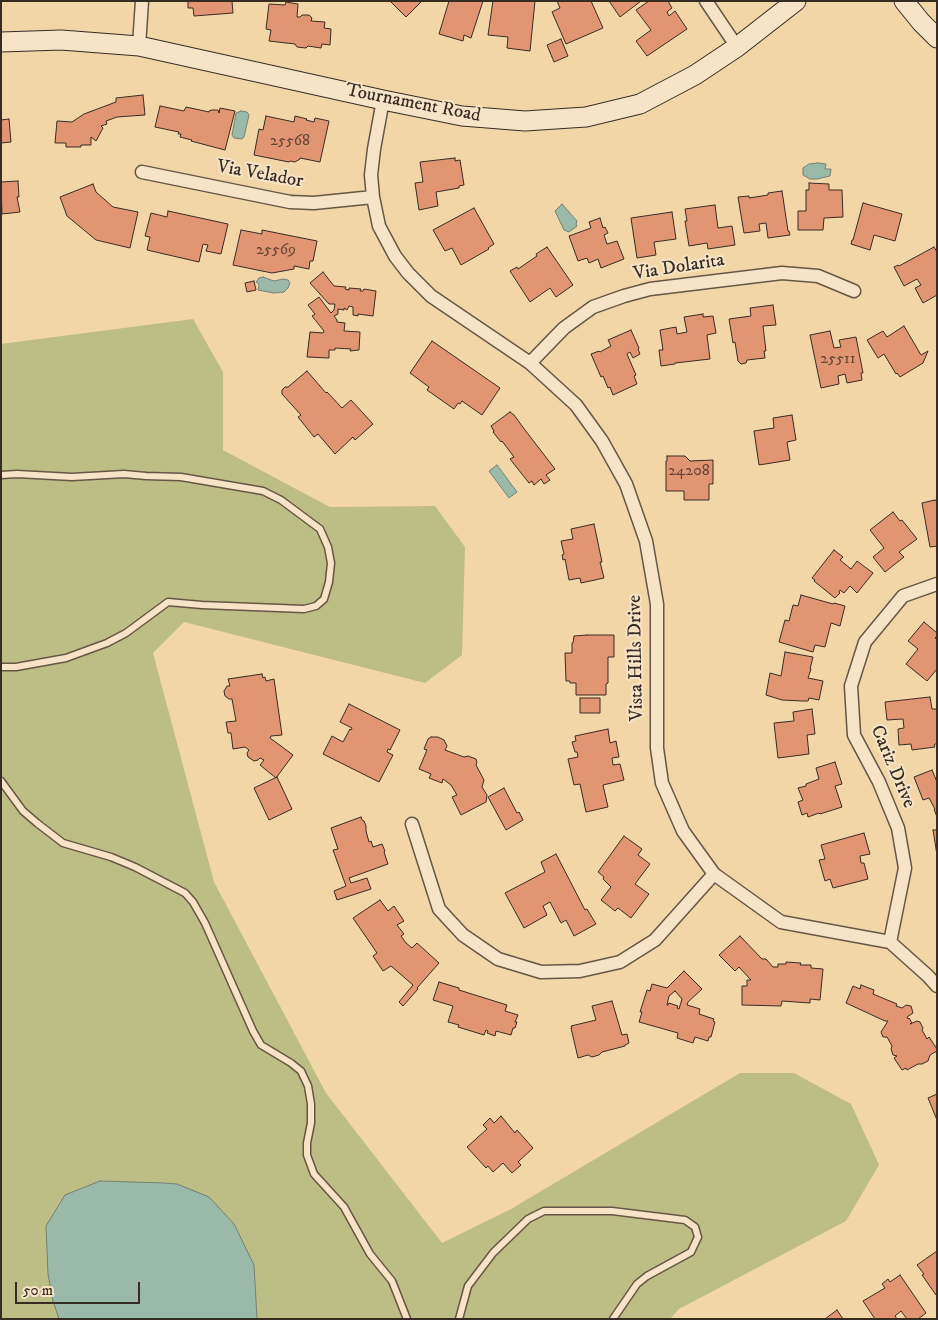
<!DOCTYPE html>
<style>
body{margin:0}
#map{position:relative;width:938px;height:1320px;overflow:hidden;background:#f3d6a8;font-family:"IM FELL DW Pica",serif}
canvas{display:block}
.frame{position:absolute;inset:0;border:2px solid #372c24;pointer-events:none}
.scale{position:absolute;left:15px;top:1282px;width:125px;height:22px;box-sizing:border-box;border:2px solid #372c24;border-top:0;padding-left:6px;font-size:15px;line-height:18px;white-space:nowrap;color:#372c24;-webkit-text-stroke:4px #f7e4c6;paint-order:stroke}
</style>
<div id="map">
<canvas width="938" height="1320"></canvas>
<div class="frame"></div>
<div class="scale">50 m</div>
</div>
<script>
const ctx = document.querySelector('canvas').getContext('2d');
ctx.lineJoin = 'round';
function fill(path, color) {
  ctx.fillStyle = color;
  ctx.fill(path, 'evenodd');
}
function shape(rows) {
  const path = new Path2D();
  for (const r of rows) {
    path.moveTo(r[0], r[1]);
    for (let i = 2; i < r.length; i += 2) path.lineTo(r[i], r[i + 1]);
  }
  return path;
}
function strokePath(path, color, width, dash) {
  ctx.strokeStyle = color;
  ctx.lineWidth = width;
  ctx.lineCap = dash ? 'butt' : 'round';
  ctx.setLineDash(dash || []);
  ctx.stroke(path);
}
function drawText(font, color, halo, rows, align = 'center') {
  ctx.font = font + ' "IM FELL DW Pica",serif';
  ctx.lineWidth = 4;
  ctx.setLineDash([]);
  ctx.textBaseline = 'middle';
  ctx.strokeStyle = halo;
  ctx.fillStyle = color;
  for (const [text, x, y, turn = 0] of rows) {
    ctx.save();
    ctx.translate(x, y);
    ctx.rotate((+turn || 0) * Math.PI / 180);
    ctx.textAlign = isNaN(turn) ? turn : align;
    if (halo) ctx.strokeText(text, 0, 0);
    ctx.fillText(text, 0, 0);
    ctx.restore();
  }
}
fill(shape([
 [193,319,223,372,223,450,330,507,435,506,465,547,462,655,425,683,184,622,153,653,214,882,326,1093,442,1243,511,1209,740,1073,794,1073,851,1104,879,1165,846,1221,679,1309,670,1319,1,1319,1,344]
]), '#bdbd86');
const water = shape([
 [241,111,247,112,249,115,244,137,242,139,234,138,232,135,236,113,241,111],
 [818,163,826,164,825,169,831,169,830,176,817,179,810,179,803,175,803,168,809,164,818,163],
 [562,204,577,221,576,224,577,226,569,232,564,230,555,211,562,204],
 [263,277,274,281,283,279,288,280,290,283,288,288,284,292,274,293,258,290,259,285,258,283,256,282,259,278,263,277],
 [497,465,517,492,509,498,489,471,497,465],
 [100,1181,164,1183,177,1184,209,1197,234,1224,254,1265,257,1319,59,1319,53,1301,48,1274,46,1226,65,1195,100,1181]
]);
fill(water, '#9bb9a9');
strokePath(water, '#738174', 1);
const building = shape([
 [188,1,232,1,233,13,194,16,193,8,188,8,188,1],
 [390,1,422,1,406,17,390,1],
 [449,1,483,1,471,38,464,35,463,41,439,34,449,1],
 [493,1,535,1,530,51,507,48,508,37,488,35,493,1],
 [557,1,591,1,603,28,566,44,552,12,560,8,557,1],
 [609,1,641,1,620,17,609,1],
 [649,1,668,1,672,8,667,12,669,16,675,11,687,29,647,56,636,41,651,30,636,10,649,1],
 [286,2,298,4,297,17,300,17,302,15,309,15,312,18,311,21,325,22,324,28,331,29,330,45,322,44,321,48,308,46,306,48,297,47,295,44,269,41,271,30,266,29,269,4,285,5,286,2],
 [561,39,568,56,554,62,547,45,561,39],
 [143,95,145,115,117,117,106,121,107,124,101,126,103,128,96,141,91,137,91,145,81,145,81,147,66,147,66,143,55,143,57,121,72,122,84,114,116,102,116,98,143,95],
 [160,106,184,111,186,107,209,112,209,111,212,110,218,110,219,113,220,108,235,111,225,150,191,141,192,140,180,137,181,134,178,134,179,132,155,127,160,106],
 [266,116,294,122,295,116,307,119,306,120,314,122,315,118,329,121,320,162,300,158,300,159,295,162,290,161,289,162,254,155,259,129,263,130,266,116],
 [9,119,11,142,1,143,1,120,9,119],
 [455,158,455,161,460,160,464,185,459,186,459,188,436,192,438,206,419,210,415,183,423,182,420,162,455,158],
 [18,181,19,197,17,197,20,212,2,214,1,182,18,181],
 [809,183,829,184,829,190,842,190,843,217,824,218,823,230,798,230,798,211,806,211,806,190,809,190,809,183],
 [93,184,96,192,113,207,138,212,130,248,96,240,67,216,60,197,93,184],
 [782,191,788,231,789,231,790,235,768,238,766,223,759,224,760,231,744,233,738,197,749,196,749,198,768,195,768,193,782,191],
 [863,203,902,214,895,241,874,235,870,250,851,244,852,240,853,240,863,203],
 [715,205,718,228,732,226,735,245,708,249,707,243,689,246,685,221,687,221,685,209,715,205],
 [474,208,494,244,488,248,489,249,461,265,452,248,445,251,433,230,474,208],
 [168,211,228,224,221,254,206,251,208,245,203,244,199,262,147,250,150,237,145,236,151,213,167,217,168,211],
 [672,212,676,239,654,242,656,255,637,258,631,218,672,212],
 [600,218,603,228,605,227,608,233,604,235,607,244,617,241,624,259,601,268,598,259,589,263,587,258,578,261,569,236,591,228,589,222,600,218],
 [241,230,262,234,262,230,317,241,313,261,310,261,309,269,294,266,294,269,272,273,233,265,241,230],
 [547,247,573,285,556,297,550,288,530,302,510,271,517,267,518,269,537,256,536,254,547,247],
 [934,247,937,252,937,295,923,303,915,288,921,285,917,279,904,286,894,267,898,265,899,266,934,247],
 [323,272,334,286,346,287,345,289,349,290,349,288,361,289,360,291,363,291,364,289,376,291,373,316,358,314,358,316,353,315,353,307,349,306,347,310,344,308,344,310,338,309,338,314,334,316,337,320,337,322,345,323,344,331,360,332,359,350,350,351,351,349,335,348,335,350,329,350,329,358,307,357,310,332,323,333,324,331,312,316,315,314,308,305,319,297,331,313,334,310,335,304,329,304,310,283,323,272],
 [254,281,256,290,247,292,245,283,254,281],
 [773,305,776,325,763,326,766,351,764,351,765,358,747,360,746,363,741,364,738,361,735,342,733,343,729,319,751,316,750,308,773,305],
 [703,314,703,317,713,316,716,333,707,335,710,359,675,363,675,364,661,366,659,350,663,350,660,330,676,327,677,334,687,332,684,317,703,314],
 [904,326,921,355,928,351,923,363,900,377,897,373,896,374,884,354,878,358,867,340,883,331,887,337,904,326],
 [631,330,639,348,638,349,640,354,633,358,630,352,627,354,636,375,634,376,637,384,613,395,610,387,608,388,603,376,601,377,591,354,599,351,600,352,611,346,608,340,631,330],
 [830,331,834,348,841,347,839,340,856,337,863,373,861,373,862,380,847,383,845,374,838,376,839,384,821,388,810,335,830,331],
 [432,341,500,388,482,415,462,401,460,404,458,403,454,409,427,390,429,387,410,373,432,341],
 [307,371,326,393,327,392,342,408,351,400,373,424,355,440,353,437,335,454,318,434,314,437,298,417,301,415,282,394,282,390,285,387,288,387,307,371],
 [510,412,514,415,525,430,555,469,546,475,550,480,544,484,541,479,534,485,532,481,529,483,510,459,514,457,502,441,501,442,493,432,494,431,491,426,510,412],
 [792,415,796,440,787,442,790,460,759,465,754,431,774,428,773,418,792,415],
 [667,456,685,456,690,461,713,460,713,484,709,484,709,500,684,500,684,491,666,491,666,461,667,461,667,456],
 [935,500,937,502,937,546,930,547,922,503,935,500],
 [893,512,900,521,902,520,917,539,899,552,904,557,885,572,873,557,884,548,870,530,893,512],
 [594,524,602,562,600,562,604,578,581,583,580,578,569,580,565,559,563,560,562,555,564,554,561,541,573,539,571,529,594,524],
 [834,550,843,557,840,560,851,569,857,561,873,573,857,593,850,586,844,593,840,590,839,592,840,593,835,598,814,581,815,580,812,578,834,550],
 [801,595,833,604,834,603,845,606,840,626,831,623,825,647,815,645,813,652,779,642,785,620,789,621,793,605,798,606,801,595],
 [924,622,937,633,937,636,935,638,937,639,937,669,927,681,906,664,918,649,908,641,924,622],
 [587,635,614,635,614,657,608,657,608,683,606,684,606,695,576,695,576,683,570,683,570,681,566,681,565,653,572,653,572,643,573,643,574,636,587,635],
 [785,652,813,657,810,669,811,669,808,678,823,681,819,700,809,698,808,701,802,701,782,700,766,695,770,673,781,676,785,652],
 [262,674,263,678,265,677,266,681,274,679,282,735,271,736,270,738,293,755,276,778,260,765,264,760,260,758,258,760,254,761,248,757,247,753,249,750,245,747,233,749,231,733,228,733,226,722,236,721,232,699,229,699,225,696,224,691,227,686,230,686,228,679,262,674],
 [930,697,932,709,937,709,937,743,934,745,935,747,912,750,911,744,899,745,898,729,904,728,903,719,887,720,885,702,930,697],
 [580,698,600,698,600,713,580,713,580,698],
 [349,704,400,730,390,750,388,749,387,752,393,755,379,782,323,754,332,736,343,742,350,729,351,730,352,728,340,722,349,704],
 [812,709,815,734,807,735,809,754,778,758,774,723,794,721,793,712,812,709],
 [608,729,610,743,616,741,619,757,612,758,613,765,620,764,624,780,603,785,608,807,586,812,580,784,574,785,568,759,578,757,577,752,575,752,572,742,576,741,575,736,608,729],
 [431,737,438,737,444,740,447,746,445,750,464,757,468,756,476,759,477,762,476,765,484,780,482,787,487,795,486,802,461,815,452,797,457,795,451,785,443,779,442,783,429,778,431,774,419,769,427,750,424,749,428,739,431,737],
 [835,762,842,784,835,786,842,807,820,814,819,813,808,817,807,813,802,815,798,802,803,800,798,788,806,786,806,784,819,779,816,768,835,762],
 [932,770,937,782,937,817,934,809,935,809,929,798,923,800,914,777,932,770],
 [277,777,292,809,269,820,254,788,277,777],
 [504,788,517,813,519,812,523,820,506,830,488,797,504,788],
 [361,817,362,820,364,821,366,826,366,831,369,842,371,841,373,847,382,844,385,851,384,852,388,864,349,878,351,883,367,878,371,889,337,900,334,891,346,886,333,850,338,849,331,828,361,817],
 [933,830,937,830,937,855,933,830],
 [864,833,870,854,860,856,861,863,864,863,868,879,833,888,830,879,825,881,819,860,825,859,821,845,864,833],
 [624,836,642,849,638,855,650,864,635,884,649,894,631,918,618,908,615,911,601,900,611,887,603,879,604,877,598,872,624,836],
 [556,854,585,910,587,909,596,924,574,936,566,920,561,923,550,902,543,906,547,915,524,928,505,893,545,872,541,862,556,854],
 [380,900,388,911,394,906,404,921,397,925,404,934,401,936,406,943,412,948,417,943,439,963,417,988,418,989,403,1006,399,1002,413,985,391,966,383,971,373,956,377,953,353,918,380,900],
 [740,936,762,959,766,959,773,967,778,967,778,964,786,964,786,962,801,963,800,965,811,965,811,968,823,969,820,1000,810,999,810,1003,782,1001,781,1006,742,1005,742,986,747,986,747,980,751,980,739,967,735,971,719,955,740,936],
 [684,971,702,989,688,1002,687,1005,700,1009,699,1014,714,1019,713,1021,715,1022,711,1037,709,1037,708,1041,695,1037,693,1043,677,1038,678,1033,639,1022,642,1012,640,1012,647,990,650,991,652,984,667,988,684,971],
 [675,991,682,999,679,1009,677,1008,678,1006,669,1003,668,1005,667,1005,669,996,675,991],
 [439,982,459,988,459,990,507,1005,505,1011,518,1015,515,1022,517,1022,515,1028,513,1028,511,1035,496,1031,495,1036,487,1033,488,1031,486,1030,484,1035,458,1027,459,1025,448,1022,453,1006,433,1000,439,982],
 [861,985,874,990,873,994,897,1004,896,1006,902,1008,906,1005,911,1006,913,1013,907,1017,908,1019,909,1018,912,1023,910,1024,917,1021,920,1022,923,1028,922,1030,927,1039,929,1037,937,1049,937,1051,930,1055,928,1061,922,1064,918,1064,907,1070,906,1068,902,1070,894,1058,897,1056,893,1055,891,1049,892,1046,887,1037,883,1037,881,1032,888,1021,885,1021,846,1003,853,986,860,989,861,985],
 [612,1001,622,1035,627,1034,629,1043,625,1045,625,1046,602,1052,599,1055,592,1057,588,1055,578,1058,571,1028,572,1028,571,1026,596,1020,592,1006,612,1001],
 [937,1094,937,1120,928,1098,937,1094],
 [501,1116,515,1133,517,1130,533,1148,518,1162,521,1165,512,1173,503,1163,493,1172,488,1166,486,1168,467,1147,487,1129,483,1125,490,1118,494,1123,501,1116],
 [937,1251,937,1295,936,1295,922,1275,924,1274,917,1265,937,1251],
 [900,1275,926,1313,918,1319,907,1319,901,1311,895,1316,897,1319,875,1319,863,1301,885,1288,882,1284,888,1279,890,1282,900,1275],
 [837,1310,843,1319,825,1319,837,1310]
]);
fill(building, '#e29572');
strokePath(building, '#372c24', 1);
const lane = shape([
 [1,475,17,474,72,477,124,474,146,476,181,477,263,491,281,500,320,529,328,547,331,563,329,582,324,599,316,606,304,609,202,605,168,602,126,633,107,643,66,658,16,667,1,667],
 [1,781,23,811,37,823,63,843,111,857,135,867,185,893,193,902,205,923,253,1031,261,1045,291,1063,301,1071,308,1086,311,1104,311,1123,307,1143,307,1155,314,1174,344,1207,370,1254,392,1281,407,1319],
 [459,1319,468,1286,493,1253,528,1219,544,1211,612,1211,685,1220,695,1227,698,1237,691,1252,647,1276,637,1284,613,1319]
]);
const street = shape([
 [706,1,737,47],
 [139,46,142,1],
 [383,100,374,149,371,175,373,197,379,226,395,256,408,273,431,296,530,363,576,405,602,441,626,484,646,541,657,604,657,748,662,783,683,831,714,874,781,922,890,942,928,976,937,986],
 [142,172,290,202,314,203,373,197],
 [530,363,564,328,593,307,624,296,650,289,782,273,818,276,854,291],
 [412,824,439,909,463,935,498,959,541,972,580,971,620,962,655,940,714,874],
 [890,942,905,868,898,828,879,782,854,735,851,686,865,642,903,596,937,584]
]);
const secondary = shape([
 [904,1,921,22,937,38],
 [1,42,61,40,139,46,383,100,462,116,525,121,586,117,640,104,695,75,737,47,796,1]
]);
strokePath(lane, '#665645', 9);
strokePath(street, '#665645', 15);
strokePath(secondary, '#372c24', 21);
strokePath(lane, '#f7e4c6', 6);
strokePath(street, '#f7e4c6', 12);
strokePath(secondary, '#f7e4c6', 19);
drawText('16px', '#624638', null, [
 ["25568",290,142],
 ["25569",276,251],
 ["25511",838,360],
 ["24208",689,472]
]);
drawText('19px', '#372c24', '#f7e4c6', [
 ["Tournament Road",413,104,11],
 ["Via Velador",260,175,10],
 ["Via Dolarita",679,268,-9],
 ["Vista Hills Drive",637,658,-91],
 ["Cariz Drive",892,767,67]
]);
</script>
